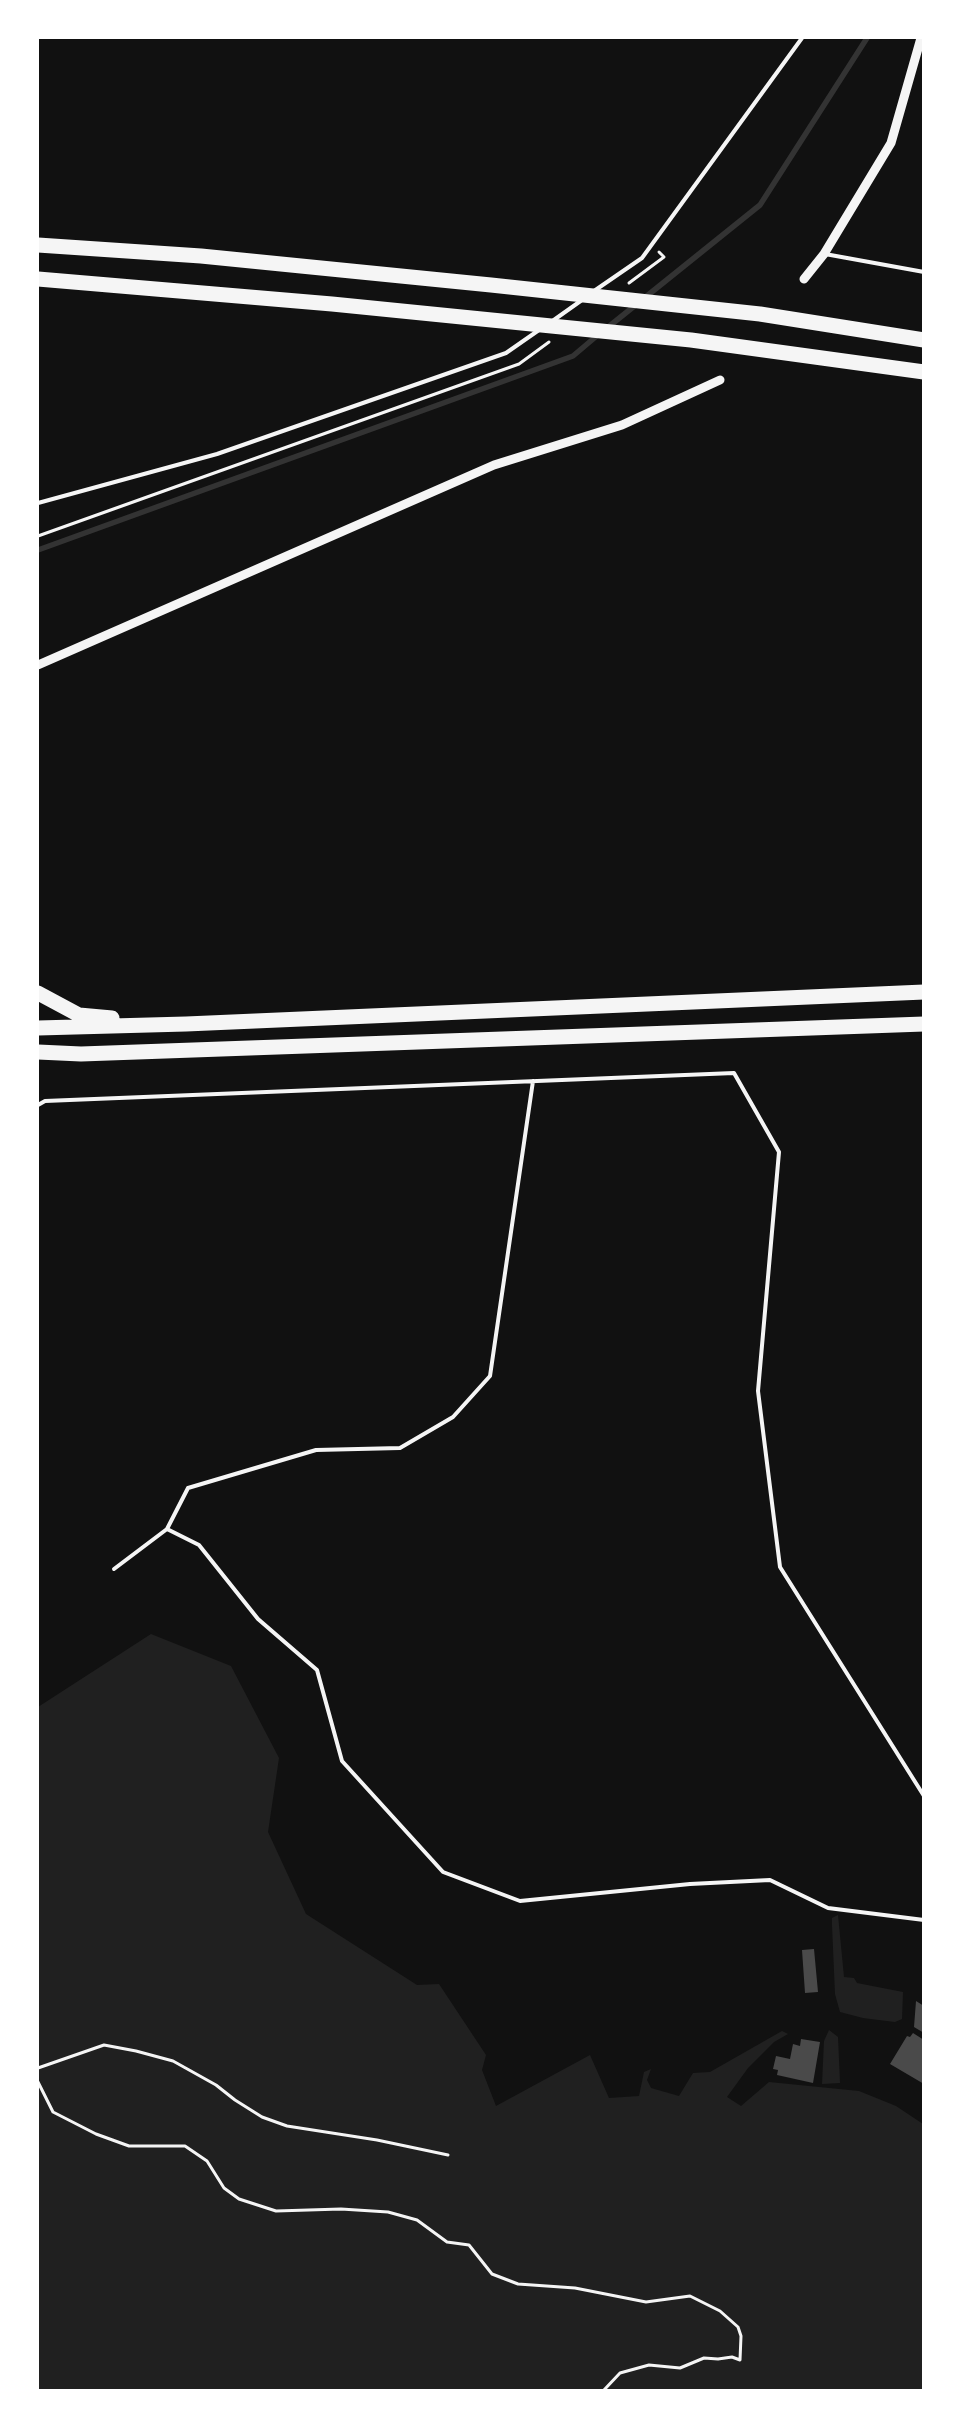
<!DOCTYPE html>
<style>
body{margin:0}
#map{position:relative;width:961px;height:2428px;overflow:hidden;background:#111;font-family:Overpass,sans-serif}
canvas{display:block}
.frame{position:absolute;inset:0;border:39px solid #fff;pointer-events:none}
</style>
<div id="map">
<canvas width="961" height="2428"></canvas>
<div class="frame"></div>
</div>
<script>
const ctx = document.querySelector('canvas').getContext('2d');
ctx.lineJoin = 'round';
function fill(path, color) {
  ctx.fillStyle = color;
  ctx.fill(path, 'evenodd');
}
function shape(rows) {
  const path = new Path2D();
  for (const r of rows) {
    path.moveTo(r[0], r[1]);
    for (let i = 2; i < r.length; i += 2) path.lineTo(r[i], r[i + 1]);
  }
  return path;
}
function strokePath(path, color, width, dash) {
  ctx.strokeStyle = color;
  ctx.lineWidth = width;
  ctx.lineCap = dash ? 'butt' : 'round';
  ctx.setLineDash(dash || []);
  ctx.stroke(path);
}
fill(shape([
 [151,1634,231,1666,279,1758,268,1832,306,1914,417,1985,439,1984,486,2055,482,2070,496,2106,590,2055,609,2098,639,2096,644,2072,651,2069,647,2080,651,2088,679,2096,693,2073,710,2072,782,2031,788,2034,774,2042,748,2068,727,2097,741,2106,769,2082,859,2091,896,2106,923,2124,923,2390,38,2390,38,1707],
 [838,1915,844,1977,854,1978,857,1983,903,1992,902,2019,895,2022,863,2018,840,2012,835,1994,832,1925,832,1918],
 [829,2030,838,2037,840,2083,822,2084,824,2041]
]), '#202020');
strokePath(shape([
 [607,328,760,205,867,38],
 [38,550,573,356,599,334]
]), '#333', 5.5);
fill(shape([
 [814,1949,818,1992,805,1993,802,1950],
 [916,2001,924,2006,924,2033,914,2027],
 [913,2033,924,2040,924,2084,890,2064,907,2036,910,2037],
 [801,2039,820,2042,813,2083,777,2075,778,2070,773,2069,776,2056,790,2059,793,2044,800,2046]
]), '#4a4a4a');
strokePath(shape([
 [629,283,664,257,659,252],
 [38,536,519,364,549,342],
 [38,2068,104,2045,136,2051,173,2061,216,2085,235,2100,262,2117,287,2126,377,2140,448,2155],
 [38,2082,53,2112,96,2134,129,2146,185,2146,207,2161,224,2188,239,2199,276,2211,341,2209,388,2212,417,2220,447,2242,469,2245,492,2274,518,2284,575,2288,646,2302,690,2296,720,2311,738,2327,741,2336,740,2360,732,2357,718,2359,704,2358,680,2368,649,2365,620,2373,604,2390]
]), '#f5f5f5', 3);
strokePath(shape([
 [825,254,924,272],
 [594,291,642,258,802,38],
 [551,322,582,300],
 [38,503,217,454,506,353,539,330],
 [38,1105,45,1101,734,1073,779,1152,758,1391,780,1567,924,1796],
 [167,1529,199,1545,258,1619,317,1670,342,1761,443,1872,520,1901,690,1884,770,1880,828,1908,924,1920],
 [114,1569,167,1529,188,1488,316,1450,400,1448,453,1417,490,1376,533,1081]
]), '#f5f5f5', 4);
strokePath(shape([
 [804,279,824,254,891,143,921,38],
 [38,665,494,465,622,425,720,380]
]), '#f5f5f5', 9);
strokePath(shape([
 [38,245,201,256,491,285,760,314,924,340],
 [38,279,332,304,691,340,924,372],
 [38,993,79,1015,112,1018],
 [38,1028,186,1024,924,992],
 [38,1052,81,1054,924,1024]
]), '#f5f5f5', 15);
</script>
